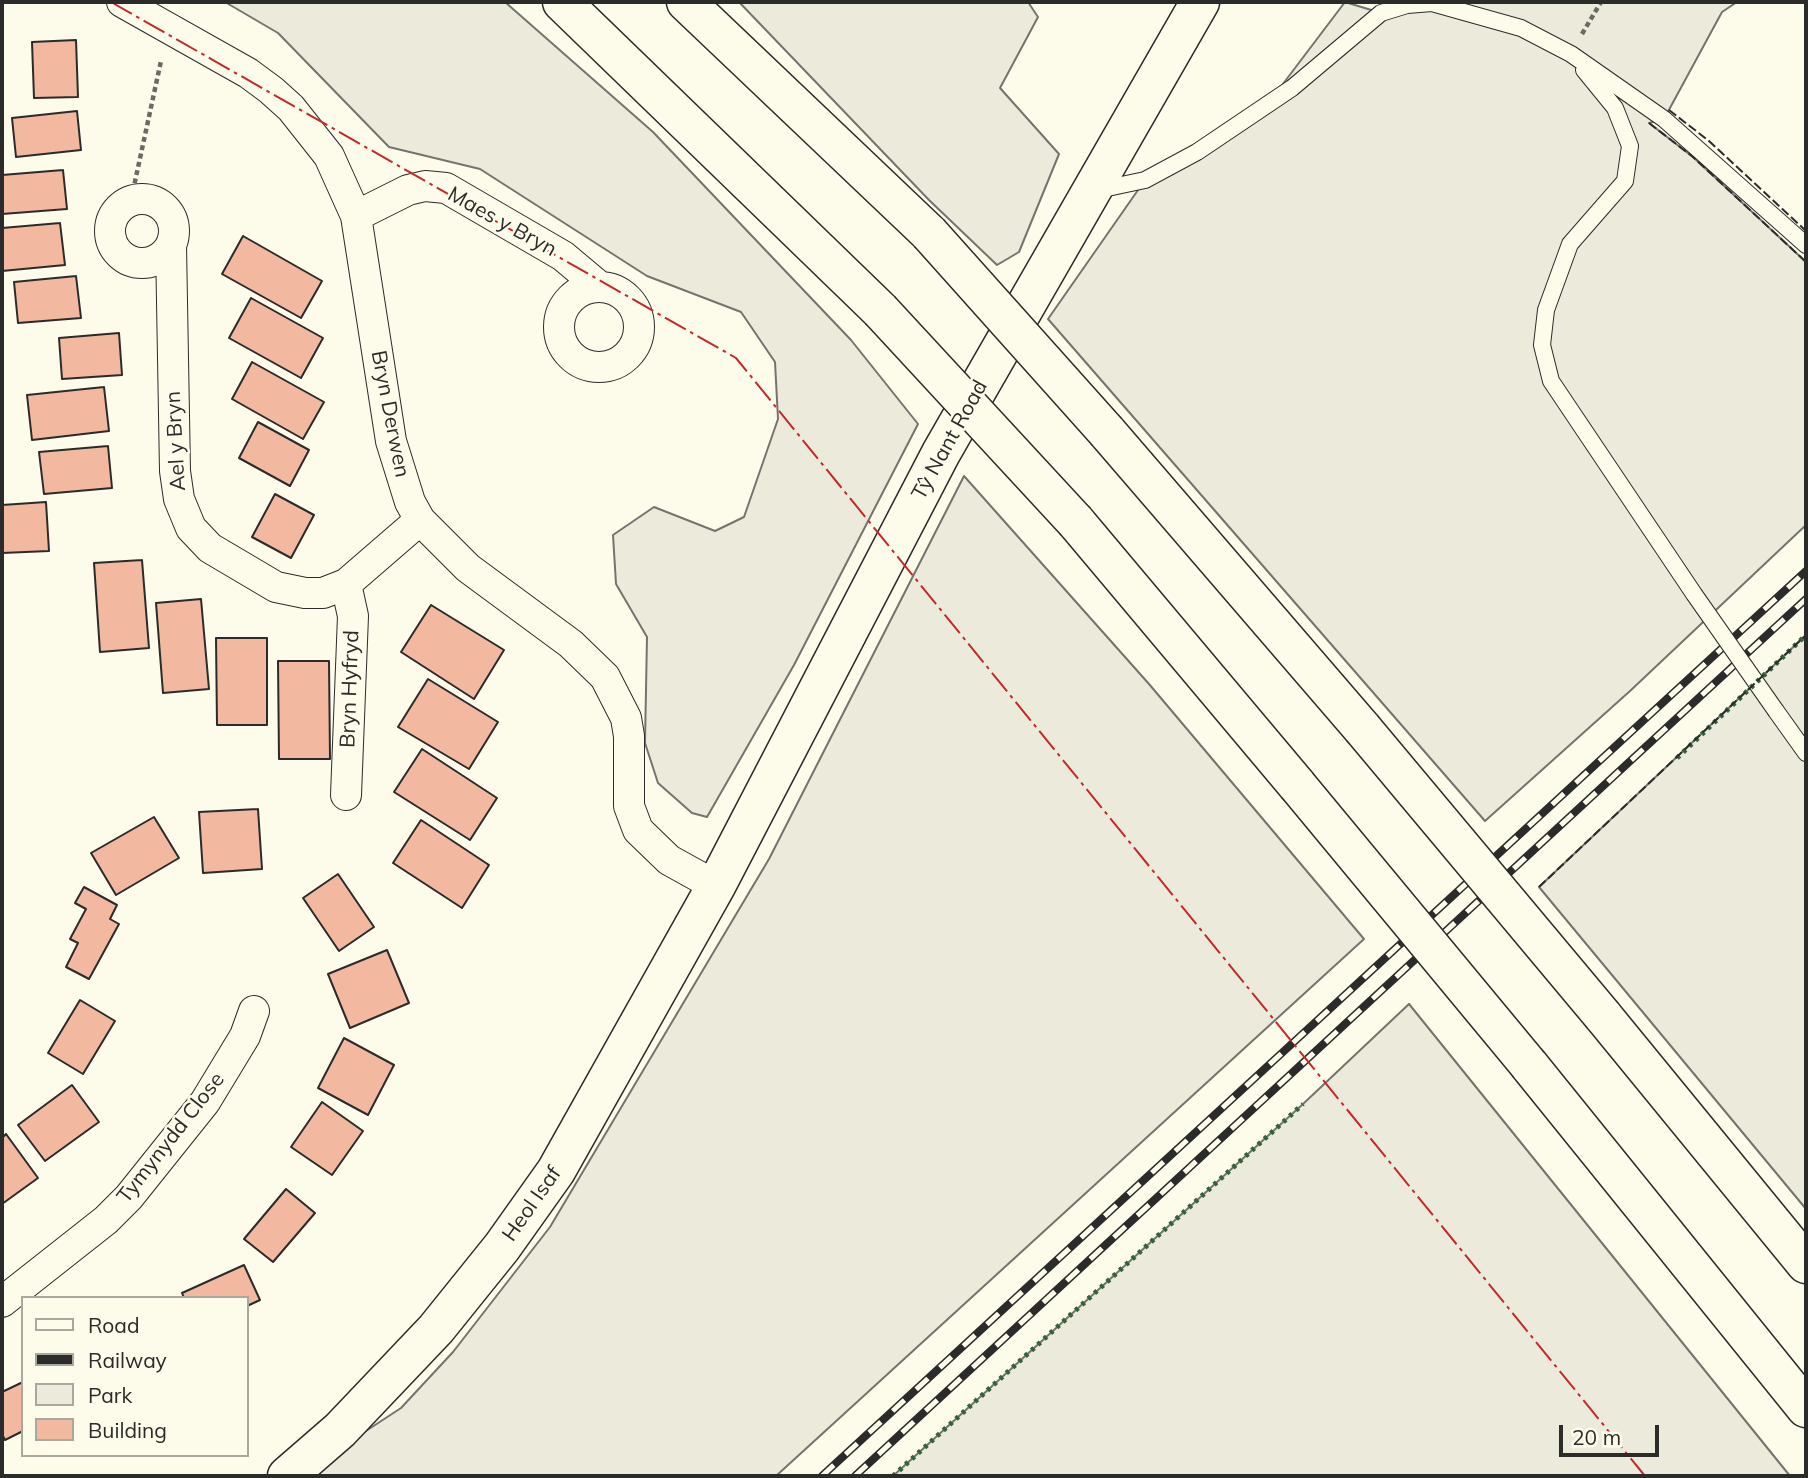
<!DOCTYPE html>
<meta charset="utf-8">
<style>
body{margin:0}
#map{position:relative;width:1808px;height:1478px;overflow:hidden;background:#fdfbea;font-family:Mulish,sans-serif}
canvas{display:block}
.frame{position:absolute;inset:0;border:4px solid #2b2b2b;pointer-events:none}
.legend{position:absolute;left:21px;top:1296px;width:228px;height:161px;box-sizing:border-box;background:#fdfbea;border:2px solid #a9a89e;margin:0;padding:9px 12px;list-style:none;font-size:21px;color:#2b2b2b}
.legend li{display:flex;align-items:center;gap:14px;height:35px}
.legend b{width:35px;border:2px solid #a9a89e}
.scale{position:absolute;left:1559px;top:1425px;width:100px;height:32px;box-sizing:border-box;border:4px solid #2b2b2b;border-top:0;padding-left:9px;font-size:21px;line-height:24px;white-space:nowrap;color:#2b2b2b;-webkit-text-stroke:5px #fdfbea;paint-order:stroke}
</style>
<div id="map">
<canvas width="1808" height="1478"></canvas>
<div class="frame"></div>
<ul class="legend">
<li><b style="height:9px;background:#fdfbea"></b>Road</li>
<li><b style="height:9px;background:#2b2b2b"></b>Railway</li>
<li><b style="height:19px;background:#ecebdb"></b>Park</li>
<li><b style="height:19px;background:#f2b8a0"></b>Building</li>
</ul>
<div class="scale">20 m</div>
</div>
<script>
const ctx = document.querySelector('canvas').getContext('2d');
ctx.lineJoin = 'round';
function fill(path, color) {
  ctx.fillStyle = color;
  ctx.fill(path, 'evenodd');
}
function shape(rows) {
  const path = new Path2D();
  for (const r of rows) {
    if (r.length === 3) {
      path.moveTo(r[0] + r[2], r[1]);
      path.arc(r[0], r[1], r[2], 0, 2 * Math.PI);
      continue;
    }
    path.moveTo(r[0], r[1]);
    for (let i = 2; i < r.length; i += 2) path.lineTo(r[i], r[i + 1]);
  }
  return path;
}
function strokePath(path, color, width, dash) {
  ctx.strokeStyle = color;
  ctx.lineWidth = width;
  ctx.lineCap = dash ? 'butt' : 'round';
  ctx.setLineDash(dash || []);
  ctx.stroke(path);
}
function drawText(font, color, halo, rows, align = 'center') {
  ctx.font = font + ' Mulish,sans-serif';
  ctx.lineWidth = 5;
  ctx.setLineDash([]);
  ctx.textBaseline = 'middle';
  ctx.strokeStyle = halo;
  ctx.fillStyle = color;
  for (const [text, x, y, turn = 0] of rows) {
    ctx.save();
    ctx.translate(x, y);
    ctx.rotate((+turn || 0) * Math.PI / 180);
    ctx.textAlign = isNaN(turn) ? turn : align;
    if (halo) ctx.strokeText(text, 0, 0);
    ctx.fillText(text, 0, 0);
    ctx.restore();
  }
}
const green = shape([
 [225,2,505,2,653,132,851,340,918,424,794,665,707,817,692,813,658,783,645,743,647,637,616,584,613,535,654,507,715,531,744,517,778,419,775,362,741,312,647,276,480,169,389,147,278,33,225,2],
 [739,2,1028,2,1038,17,1000,88,1059,154,1019,252,997,265,929,200,739,2],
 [1345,2,1381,13,1452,2,1737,2,1722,12,1664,119,1649,123,1693,157,1806,262,1806,525,1630,691,1485,821,1048,319,1145,180,1267,105,1345,2],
 [964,476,1149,684,1364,939,776,1476,309,1476,343,1446,401,1408,453,1352,550,1227,769,859,964,476],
 [1806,635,1806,1209,1539,887,1806,635],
 [1409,1004,1790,1476,893,1476,1303,1104,1409,1004]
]);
fill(green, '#ecebdb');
strokePath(green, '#74746e', 2);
const building = shape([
 [76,40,78,97,34,98,32,42,76,40],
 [77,111,81,150,16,157,12,118,77,111],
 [63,170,67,209,2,214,2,175,63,170],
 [60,223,65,265,2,271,2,228,60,223],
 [243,236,322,281,301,318,222,274,243,236],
 [76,276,81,318,18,323,14,282,76,276],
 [251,298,323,338,301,378,229,338,251,298],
 [119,333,122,375,62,379,59,338,119,333],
 [252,362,324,402,303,439,232,399,252,362],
 [104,387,109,431,32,440,27,395,104,387],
 [258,422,309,450,290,486,239,458,258,422],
 [108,446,112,488,44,494,39,452,108,446],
 [275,494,314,515,291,558,252,537,275,494],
 [46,502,49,551,2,553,2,505,46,502],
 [142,560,149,648,100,652,94,563,142,560],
 [201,599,209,689,163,693,156,603,201,599],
 [431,605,504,650,474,699,401,652,431,605],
 [216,638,267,638,267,725,217,725,216,638],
 [278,661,329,661,330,759,279,759,278,661],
 [428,679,498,722,469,769,398,727,428,679],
 [422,749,497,798,470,840,394,792,422,749],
 [258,809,262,869,203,873,199,812,258,809],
 [154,817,179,858,116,895,91,853,154,817],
 [421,820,489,865,462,908,393,863,421,820],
 [338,874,374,927,339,951,303,898,338,874],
 [84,887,117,905,110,919,119,924,89,979,66,967,78,943,70,939,86,909,75,903,84,887],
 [387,950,409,1003,350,1028,328,974,387,950],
 [80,1000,115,1021,83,1074,48,1053,80,1000],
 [344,1038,394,1065,368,1115,318,1088,344,1038],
 [72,1085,99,1122,45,1161,18,1125,72,1085],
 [322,1102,363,1131,332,1175,291,1147,322,1102],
 [6,1134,38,1178,2,1204,2,1138,6,1134],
 [286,1189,315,1213,273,1262,244,1239,286,1189],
 [244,1265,260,1300,247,1306,247,1298,184,1298,182,1293,244,1265],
 [23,1382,23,1431,5,1440,2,1434,2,1392,23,1382]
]);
fill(building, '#f2b8a0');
strokePath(building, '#2b2b2b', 2);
const lane = shape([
 [1584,70,1615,108,1630,146,1625,181,1570,244,1546,310,1542,345,1551,381,1694,594],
 [1098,190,1145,180,1197,152,1292,88,1381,13,1407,5,1432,3,1521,28,1571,54,1664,119,1806,245],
 [1776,711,1806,753]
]);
const street = shape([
 [122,2,248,73,271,90,291,108,329,156,356,216,391,441,410,502,420,520,468,568,571,644,605,677,626,718,629,736,629,806,638,830,669,860,716,886],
 [142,231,32],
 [356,216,408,190,425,186,446,188,563,256,600,287],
 [171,245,175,471,179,499,191,528,210,548,276,587,305,593,323,593,346,584,420,520],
 [599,327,40],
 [346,584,353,616,346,795],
 [2,1302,106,1220,129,1197,205,1102,245,1036,254,1011]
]);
const secondary = shape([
 [287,1476,340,1430,436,1329,502,1247,556,1171,716,886,941,453,1200,2]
]);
const highway = shape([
 [562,2,880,310],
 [686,2,929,233],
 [1107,432,1362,728],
 [1076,522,1297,785],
 [1603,1016,1806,1264],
 [1529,1065,1806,1408]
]);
strokePath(lane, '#2b2b2b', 18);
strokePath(street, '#2b2b2b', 32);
strokePath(secondary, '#2b2b2b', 41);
strokePath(highway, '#2b2b2b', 41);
strokePath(shape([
 [1582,34,1601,2],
 [131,200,161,61]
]), '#6a6964', 4.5, [5, 3.5]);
strokePath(lane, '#fdfbea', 16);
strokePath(street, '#fdfbea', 30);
strokePath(secondary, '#fdfbea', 38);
strokePath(highway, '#fdfbea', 38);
const rail = shape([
 [822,1476,1806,571],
 [855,1476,1806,599]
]);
strokePath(rail, '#2b2b2b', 8);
strokePath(rail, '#fdfbea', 5, [16]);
const laneBridge = shape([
 [1694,594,1776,711]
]);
const highwayBridge = shape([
 [929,233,1107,432],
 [880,310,1076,522],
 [1362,728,1603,1016],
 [1297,785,1529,1065]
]);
strokePath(laneBridge, '#2b2b2b', 18, []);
strokePath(highwayBridge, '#2b2b2b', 41, []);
strokePath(laneBridge, '#fdfbea', 16);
strokePath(highwayBridge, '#fdfbea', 38);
strokePath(shape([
 [1677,758,1806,635],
 [893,1476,1303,1104]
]), '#34623c', 5, [3.5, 5]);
strokePath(shape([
 [1669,110,1709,141,1806,231],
 [1649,123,1693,157,1806,262],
 [1539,887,1806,635]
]), '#2b2b2b', 2, [9, 3.5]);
strokePath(shape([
 [111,2,736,358,1645,1476]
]), '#c62828', 2, [24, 5, 3.5, 5]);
drawText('21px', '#2b2b2b', '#fdfbea', [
 ["Maes y Bryn",502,222,29],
 ["Bryn Derwen",390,414,79],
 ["Tŷ Nant Road",950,440,-61],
 ["Ael y Bryn",176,441,-93],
 ["Bryn Hyfryd",350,689,-88],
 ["Tymynydd Close",171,1138,-52],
 ["Heol Isaf",532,1204,-55]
]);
</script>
